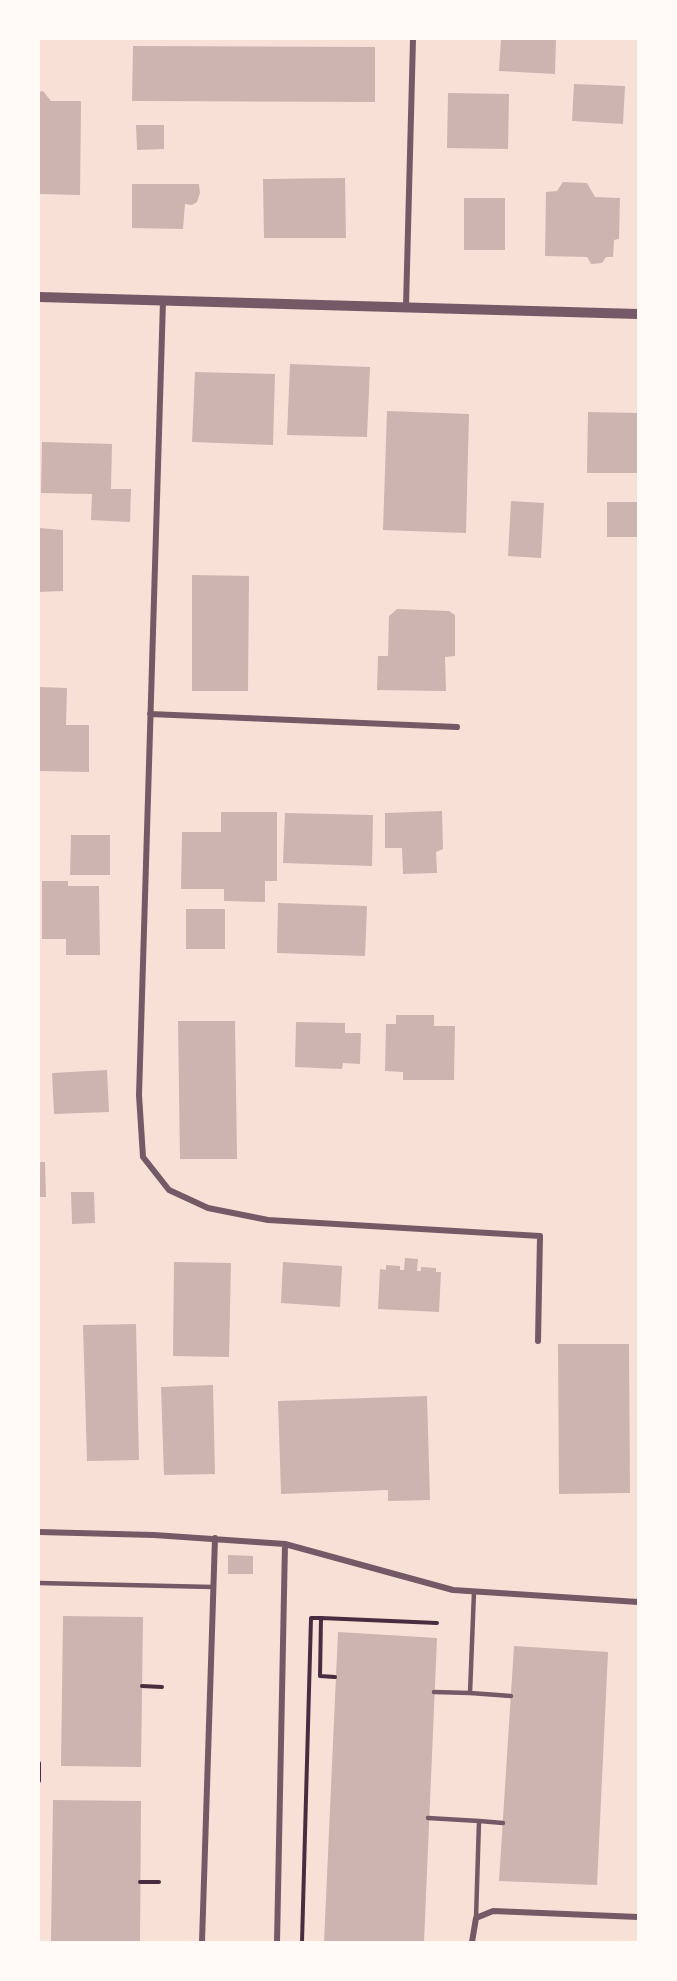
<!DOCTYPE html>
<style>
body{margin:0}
#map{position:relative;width:677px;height:1981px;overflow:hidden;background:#f7e1d7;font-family:Cabin,sans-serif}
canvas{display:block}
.frame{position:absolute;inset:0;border:40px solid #fffaf5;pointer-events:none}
</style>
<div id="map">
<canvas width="677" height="1981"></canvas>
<div class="frame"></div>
</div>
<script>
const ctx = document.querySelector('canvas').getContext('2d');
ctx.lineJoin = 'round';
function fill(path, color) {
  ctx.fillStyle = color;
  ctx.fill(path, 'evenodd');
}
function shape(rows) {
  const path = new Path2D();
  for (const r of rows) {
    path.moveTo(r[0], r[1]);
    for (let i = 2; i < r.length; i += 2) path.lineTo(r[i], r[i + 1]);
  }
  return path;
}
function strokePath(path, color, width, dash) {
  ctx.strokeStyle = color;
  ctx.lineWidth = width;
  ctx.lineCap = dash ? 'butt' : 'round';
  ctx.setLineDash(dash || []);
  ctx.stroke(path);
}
fill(shape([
 [501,39,556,39,555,74,499,71],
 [133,46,375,47,375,102,132,101],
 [574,84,625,86,623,124,572,121],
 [43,91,51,101,81,101,80,195,39,194,39,92],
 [448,93,509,94,508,149,447,148],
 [136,125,164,125,164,149,137,150],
 [345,178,346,238,264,238,263,179],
 [563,182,587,183,595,197,620,198,619,239,614,240,613,257,606,257,602,263,591,264,587,257,545,256,546,192,557,191],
 [132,184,199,184,200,193,197,202,192,205,185,204,183,229,132,228],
 [464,198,505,198,505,250,464,250],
 [290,364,370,367,367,437,287,435],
 [195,372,275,374,273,445,192,442],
 [387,411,469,414,466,533,383,530],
 [588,412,638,413,638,473,587,473],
 [42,442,112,444,111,489,131,489,130,522,91,520,92,494,41,493],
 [511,501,544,503,541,558,508,556],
 [607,502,638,502,638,537,607,537],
 [39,528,63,530,63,591,39,592],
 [192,575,249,576,248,691,192,691],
 [397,609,449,611,455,615,455,656,445,657,446,691,377,690,378,656,388,656,389,616],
 [39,687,67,688,66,725,89,725,89,772,39,771],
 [442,811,443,849,436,852,437,873,403,874,402,848,385,848,385,813],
 [221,812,277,812,277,881,265,881,265,902,224,901,224,889,181,889,182,832,221,832],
 [285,813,373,815,372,866,283,863],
 [71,835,110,835,110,875,70,875],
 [42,881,68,881,68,886,99,886,100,955,66,955,66,939,42,939],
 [278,903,367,906,365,956,277,953],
 [186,909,225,909,225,949,186,949],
 [396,1015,434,1015,434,1026,455,1026,454,1080,403,1080,403,1072,385,1071,386,1024,396,1024],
 [178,1021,235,1021,237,1159,180,1159],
 [296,1022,345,1023,345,1033,361,1033,360,1064,343,1063,342,1069,295,1067],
 [107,1070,109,1112,54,1114,52,1073],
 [39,1162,45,1162,46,1197,39,1197],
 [71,1192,94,1192,95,1223,72,1224],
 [405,1258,418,1259,417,1271,421,1271,421,1267,436,1268,436,1272,441,1272,439,1312,378,1309,380,1269,386,1270,386,1265,400,1266,400,1270,404,1270],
 [174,1262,231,1263,229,1357,173,1356],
 [283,1262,342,1266,340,1307,281,1303],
 [136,1324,139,1460,87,1461,83,1325],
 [558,1344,629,1344,630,1493,559,1494],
 [213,1385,215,1474,164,1475,161,1387],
 [427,1396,430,1500,388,1501,388,1490,281,1494,278,1401],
 [228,1555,253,1556,253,1574,228,1574],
 [63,1616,143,1617,141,1767,61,1766],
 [338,1632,437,1638,424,1942,324,1942],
 [514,1646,608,1652,597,1885,499,1881],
 [53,1800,141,1801,140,1942,51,1942]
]), '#ccb4b1');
strokePath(shape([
 [335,1677,320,1676,321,1618,437,1623],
 [142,1686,162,1687],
 [39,1763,39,1781],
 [140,1882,159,1882],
 [302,1942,311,1618,321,1618]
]), '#4a2c40', 4);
strokePath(shape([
 [39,1583,213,1587],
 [434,1692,470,1693,474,1592],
 [470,1693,511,1696],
 [428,1818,479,1821],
 [476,1918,479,1821,503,1823]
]), '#755966', 4.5);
strokePath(shape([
 [163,301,139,1095,143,1157,169,1190,208,1208,268,1220,540,1236,538,1341],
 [406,306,413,39],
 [150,714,457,727],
 [39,1532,154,1535,285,1544,453,1590,638,1602],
 [202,1942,215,1538],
 [277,1942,285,1544],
 [472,1942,476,1918,493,1911,638,1917]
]), '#755966', 6);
strokePath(shape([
 [39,297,638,314]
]), '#755966', 10);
</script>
